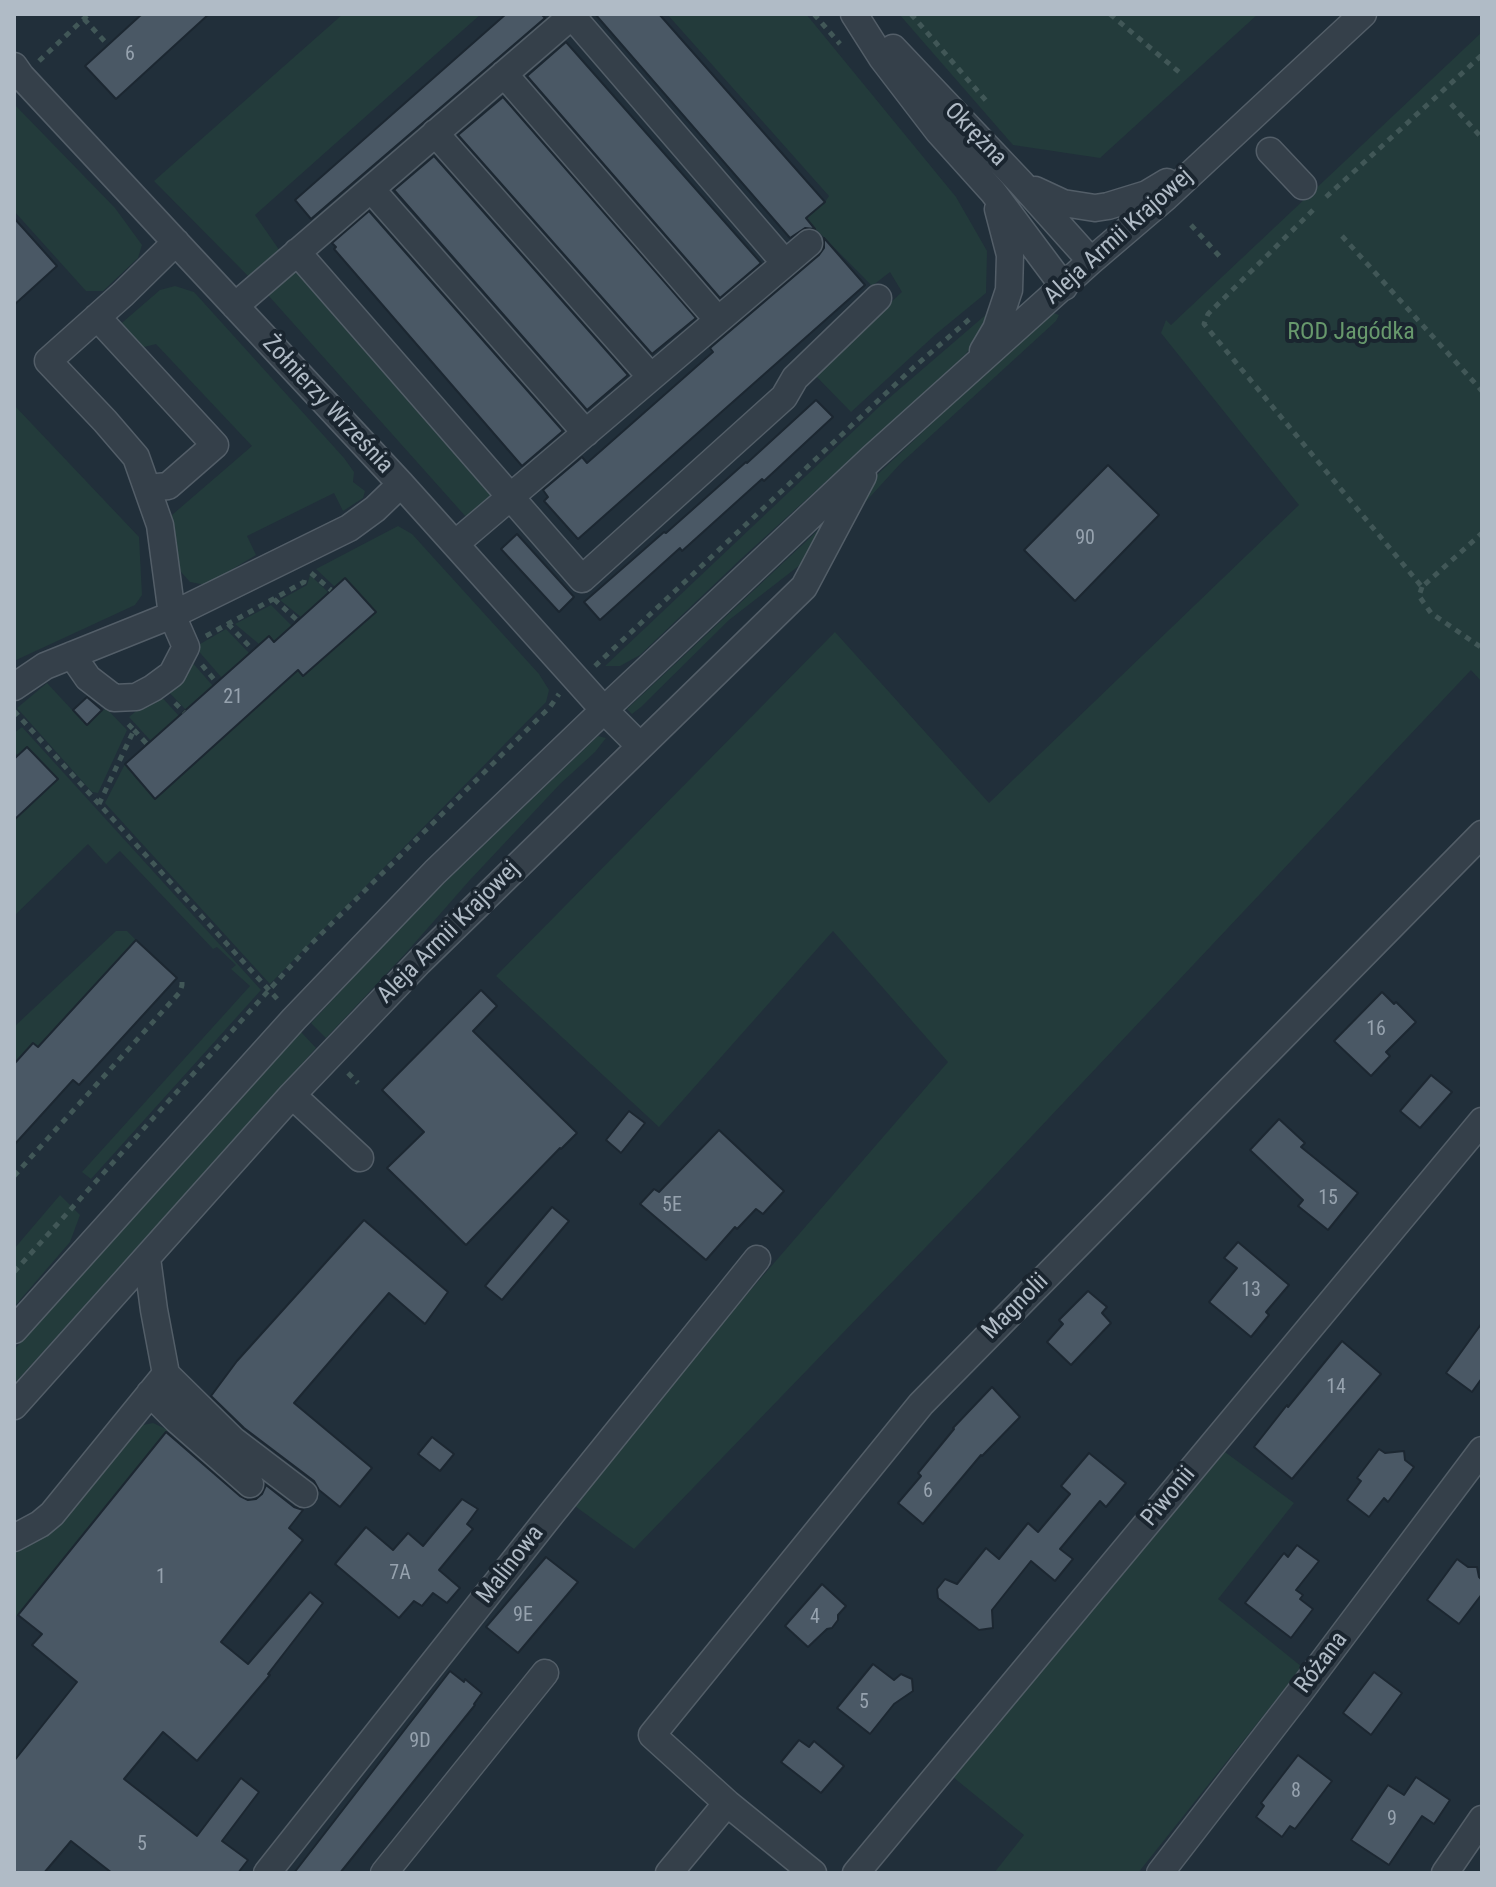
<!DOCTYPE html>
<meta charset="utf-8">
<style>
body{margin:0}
#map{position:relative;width:1496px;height:1887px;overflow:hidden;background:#212f3a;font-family:"Roboto Condensed",sans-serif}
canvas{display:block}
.frame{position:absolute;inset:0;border:16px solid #b0bbc6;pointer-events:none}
</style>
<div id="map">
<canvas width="1496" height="1887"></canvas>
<div class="frame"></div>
</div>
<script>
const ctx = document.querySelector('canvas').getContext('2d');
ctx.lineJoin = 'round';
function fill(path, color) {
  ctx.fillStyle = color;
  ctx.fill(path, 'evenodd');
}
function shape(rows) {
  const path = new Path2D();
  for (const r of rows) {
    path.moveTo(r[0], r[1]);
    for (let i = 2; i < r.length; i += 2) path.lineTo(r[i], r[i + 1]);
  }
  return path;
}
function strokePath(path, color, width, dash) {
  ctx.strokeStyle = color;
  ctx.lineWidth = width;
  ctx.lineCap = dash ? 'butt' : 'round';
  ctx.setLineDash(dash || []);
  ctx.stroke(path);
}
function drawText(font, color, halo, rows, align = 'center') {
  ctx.font = font + ' "Roboto Condensed",sans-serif';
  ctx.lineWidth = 8;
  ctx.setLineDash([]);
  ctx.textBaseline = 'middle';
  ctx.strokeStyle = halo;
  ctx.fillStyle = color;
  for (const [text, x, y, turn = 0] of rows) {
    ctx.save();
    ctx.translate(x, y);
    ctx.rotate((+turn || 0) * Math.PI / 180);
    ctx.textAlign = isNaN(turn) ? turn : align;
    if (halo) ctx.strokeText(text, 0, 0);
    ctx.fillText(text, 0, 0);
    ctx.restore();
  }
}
fill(shape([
 [343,14,481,14,255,215,282,254,250,278,154,181],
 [667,14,806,14,956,197,987,251,986,293,936,334,851,412,814,374,902,292,890,272,872,286,806,219,825,202,829,196],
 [899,14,1258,14,1100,158,1013,145],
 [1482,32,1482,682,1471,670,982,1189,634,1549,568,1501,948,1062,833,931,659,1127,496,976,835,632,989,803,1299,505,1161,333,1166,320,1171,325],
 [14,104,115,208,142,245,138,258,103,291,86,291,14,211],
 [296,271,495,493,467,518,268,295],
 [175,286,194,292,344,458,354,472,353,482,365,491,363,498,343,511,334,493,247,536,256,555,206,585,190,582,173,563,171,538,172,515,252,446,156,344,136,349,116,328,160,290],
 [989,312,985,329,965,355,743,557,640,655,620,666,605,666,881,405],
 [1051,312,1059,315,1056,321,900,464,827,544,729,620,641,707,632,714,627,709],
 [14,405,139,537,142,595,135,605,14,661],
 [398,526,412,534,539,674,549,690,546,702,270,984,105,803,125,764,156,799,298,670,304,676,375,612,345,578,335,587,316,569],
 [310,575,329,593,301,617,280,600,307,585],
 [271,605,292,626,274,642,269,636,259,644,235,624],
 [226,629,249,653,222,678,195,647],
 [191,661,213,686,186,710,163,686],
 [47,683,86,725,106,708,127,730,98,793,92,792,17,708],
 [158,693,179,716,151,741,129,717],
 [22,727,261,990,91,1179,82,1172,250,986,231,969,236,965,217,947,213,949,120,851,106,864,88,844,14,916,14,820,27,747,18,755,14,752,14,733],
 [598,736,606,738,595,752,560,784,469,881,405,954,326,1038,311,1023,417,909],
 [116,931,127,931,136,940,38,1047,33,1043,14,1064,14,1027],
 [301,1032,316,1048,14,1384,14,1350],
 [60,1195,80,1215,70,1242,14,1307,14,1249],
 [153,1423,168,1430,18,1615,14,1617,14,1548,138,1426],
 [1225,1452,1294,1503,1218,1599,1302,1667,1138,1873,994,1873,1024,1835,953,1777]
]), '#233b3b');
const building = shape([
 [142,14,209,14,116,99,85,66,142,14],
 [506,14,541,14,545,18,311,219,295,200,506,14],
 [595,14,659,14,825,202,806,218,815,229,805,228,790,238,595,14],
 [566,42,761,263,720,298,527,76,566,42],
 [503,97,696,318,652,354,458,135,503,97],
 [434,156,628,375,587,410,394,190,434,156],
 [369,211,563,431,522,466,334,249,336,247,332,243,369,211],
 [14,218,57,266,14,305,14,218],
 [824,238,865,285,578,539,544,501,548,497,543,490,582,457,587,463,713,352,710,348,819,255,824,248,824,238],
 [816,400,833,417,764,481,762,479,682,551,680,548,600,620,584,602,664,532,666,533,746,462,747,463,816,400],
 [1108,465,1159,515,1075,601,1024,550,1108,465],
 [517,534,574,597,559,612,501,549,517,534],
 [345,578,376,612,303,676,298,670,155,799,125,764,269,636,274,642,345,578],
 [87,697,102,710,87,725,73,710,87,697],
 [27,747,58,779,14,820,14,759,27,747],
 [136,940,177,978,79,1085,73,1080,14,1145,14,1064,33,1043,38,1047,136,940],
 [481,990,497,1006,473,1031,577,1133,561,1149,560,1148,466,1245,387,1168,424,1132,382,1090,481,990],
 [1382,992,1394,1004,1396,1002,1416,1022,1386,1052,1390,1056,1371,1076,1334,1041,1382,992],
 [1431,1075,1452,1092,1420,1128,1400,1111,1431,1075],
 [629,1111,645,1123,621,1153,606,1140,629,1111],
 [1279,1119,1305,1143,1301,1147,1358,1193,1328,1230,1298,1206,1303,1200,1250,1150,1279,1119],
 [719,1130,784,1191,763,1214,756,1209,737,1229,735,1227,706,1260,640,1204,654,1189,659,1192,719,1130],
 [552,1207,569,1221,502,1300,485,1286,552,1207],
 [364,1220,448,1292,425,1324,389,1293,294,1403,372,1468,340,1507,319,1490,314,1481,244,1428,211,1396,237,1361,364,1220],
 [1238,1242,1289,1285,1266,1312,1269,1315,1251,1337,1209,1302,1237,1268,1224,1258,1238,1242],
 [1088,1291,1107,1307,1102,1313,1111,1323,1071,1365,1047,1342,1063,1324,1059,1320,1088,1291],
 [1482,1323,1482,1378,1472,1392,1446,1373,1482,1323],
 [1342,1341,1381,1374,1292,1479,1254,1447,1287,1405,1288,1407,1342,1341],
 [992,1387,1020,1417,982,1456,981,1455,923,1524,898,1503,921,1476,918,1473,954,1429,953,1428,992,1387],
 [166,1432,240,1496,248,1500,256,1499,262,1494,266,1485,294,1507,303,1510,289,1528,303,1540,221,1642,248,1664,310,1592,323,1603,268,1674,270,1675,197,1761,163,1732,124,1779,197,1836,241,1778,259,1792,222,1841,248,1860,238,1873,112,1873,71,1841,44,1873,14,1873,14,1761,77,1682,32,1645,42,1634,18,1615,166,1432],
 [432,1437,454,1454,440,1471,418,1454,432,1437],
 [1379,1449,1385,1453,1404,1451,1405,1460,1414,1467,1388,1502,1384,1498,1369,1517,1347,1500,1361,1481,1357,1478,1379,1449],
 [1089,1453,1126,1483,1106,1507,1100,1501,1060,1549,1073,1559,1055,1581,1031,1561,992,1610,993,1628,979,1630,938,1598,937,1589,945,1579,957,1584,986,1548,999,1559,1028,1523,1038,1532,1070,1494,1061,1486,1089,1453],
 [462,1499,478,1509,467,1524,473,1529,439,1570,460,1588,447,1603,433,1593,422,1606,414,1601,399,1618,335,1564,366,1527,393,1550,408,1533,423,1546,462,1499],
 [1297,1545,1319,1561,1296,1590,1303,1595,1300,1599,1313,1609,1291,1638,1245,1603,1284,1553,1288,1557,1297,1545],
 [546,1557,578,1582,518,1653,486,1627,546,1557],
 [1457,1559,1468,1567,1477,1567,1479,1577,1482,1580,1482,1594,1459,1624,1427,1600,1457,1559],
 [822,1584,846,1606,838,1615,838,1620,832,1628,827,1629,808,1647,785,1626,822,1584],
 [873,1664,894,1680,901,1674,912,1679,913,1691,894,1704,870,1734,837,1708,873,1664],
 [450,1671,464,1682,465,1679,482,1693,474,1704,475,1705,340,1873,294,1873,450,1671],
 [1374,1672,1402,1693,1371,1735,1343,1713,1374,1672],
 [799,1740,809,1747,814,1741,844,1766,821,1793,781,1762,799,1740],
 [1298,1755,1332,1781,1295,1829,1290,1826,1282,1837,1256,1817,1264,1806,1261,1803,1298,1755],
 [1416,1777,1450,1800,1434,1824,1422,1816,1389,1865,1351,1840,1388,1785,1404,1795,1416,1777]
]);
fill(building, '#4a5865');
strokePath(building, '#1c2731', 2);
const minor = shape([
 [854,14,882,58,938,131,993,192,1064,287],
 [572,16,785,263],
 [893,48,1021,183,1091,261],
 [14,66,21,76,401,484,604,710,640,746],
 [504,74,718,320],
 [435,133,651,377],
 [1270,151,1303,186],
 [371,189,586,433],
 [1035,190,1063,203,1095,208,1108,206,1147,194,1167,182],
 [297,252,582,579,784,397,795,378,878,298],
 [235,306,574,14],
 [97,317,215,445,168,486,147,488],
 [983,351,996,329,1009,290,1010,255,998,209],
 [455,544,809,243],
 [72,655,88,678,114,698,136,697,153,688,172,674,186,647,172,615,160,525,136,457,105,421,48,361,123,294,176,242],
 [14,687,45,666,172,615,349,528,375,509,401,484],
 [292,1095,360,1158],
 [14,1330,294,1019,435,872,604,710,873,457,1091,261,1166,197,1363,14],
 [166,1374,233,1440,304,1494],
 [150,1393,177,1420,250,1484],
 [14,1406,292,1095,419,962,804,587,863,476],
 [14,1538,40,1524,52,1514,166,1374,154,1310,147,1258],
 [727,1803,652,1735,921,1404,1482,834],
 [267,1873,552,1513,757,1259],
 [384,1873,545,1673],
 [669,1873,727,1803,813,1873],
 [856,1873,1482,1121],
 [1160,1873,1300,1692,1482,1450],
 [1445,1873,1482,1819]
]);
strokePath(minor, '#535e68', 29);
strokePath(shape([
 [141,14,142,14],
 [814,14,840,44],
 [911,14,988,103],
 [1110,14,1179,72],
 [84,19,108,45],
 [39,61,89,14],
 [1451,104,1482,138],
 [1326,197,1482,55],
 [1313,210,1208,314,1204,324,1422,587,1482,533],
 [1191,225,1222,259],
 [1342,236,1482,391],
 [311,573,331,590],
 [1422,587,1419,596,1431,613,1482,648],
 [274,599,298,621],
 [228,624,253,650],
 [206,636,304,582,305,577],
 [202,665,217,683],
 [595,666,914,367,972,317],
 [175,703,184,712],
 [14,711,280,1002],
 [134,730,147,744],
 [99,804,134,730,127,723],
 [348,1073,358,1083],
 [14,1176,180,992,182,985,182,979],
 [14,1272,308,947,550,707,559,694]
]), '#415757', 5, [6, 6]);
strokePath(minor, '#35404a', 26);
drawText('20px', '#96a2ae', null, [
 ["6",130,55],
 ["90",1085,539],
 ["21",233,698],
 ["16",1376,1030],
 ["15",1328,1199],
 ["5E",672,1206],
 ["13",1251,1291],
 ["14",1336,1388],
 ["6",928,1492],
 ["7A",400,1574],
 ["1",161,1578],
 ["9E",523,1616],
 ["4",815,1618],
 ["5",864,1703],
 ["9D",420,1742],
 ["8",1296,1792],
 ["9",1392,1820],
 ["5",142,1845]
]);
drawText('24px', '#b0bbc6', '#1a252f', [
 ["Okrężna",975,135,46],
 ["Aleja Armii Krajowej",1119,237,-42],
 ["Żołnierzy Września",327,405,47],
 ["Aleja Armii Krajowej",449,933,-45],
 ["Magnolii",1016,1307,-45],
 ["Piwonii",1169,1497,-50],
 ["Malinowa",511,1565,-52],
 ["Różana",1322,1663,-53]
]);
drawText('24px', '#67986c', '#1a252f', [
 ["ROD Jagódka",1351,333]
]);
</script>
